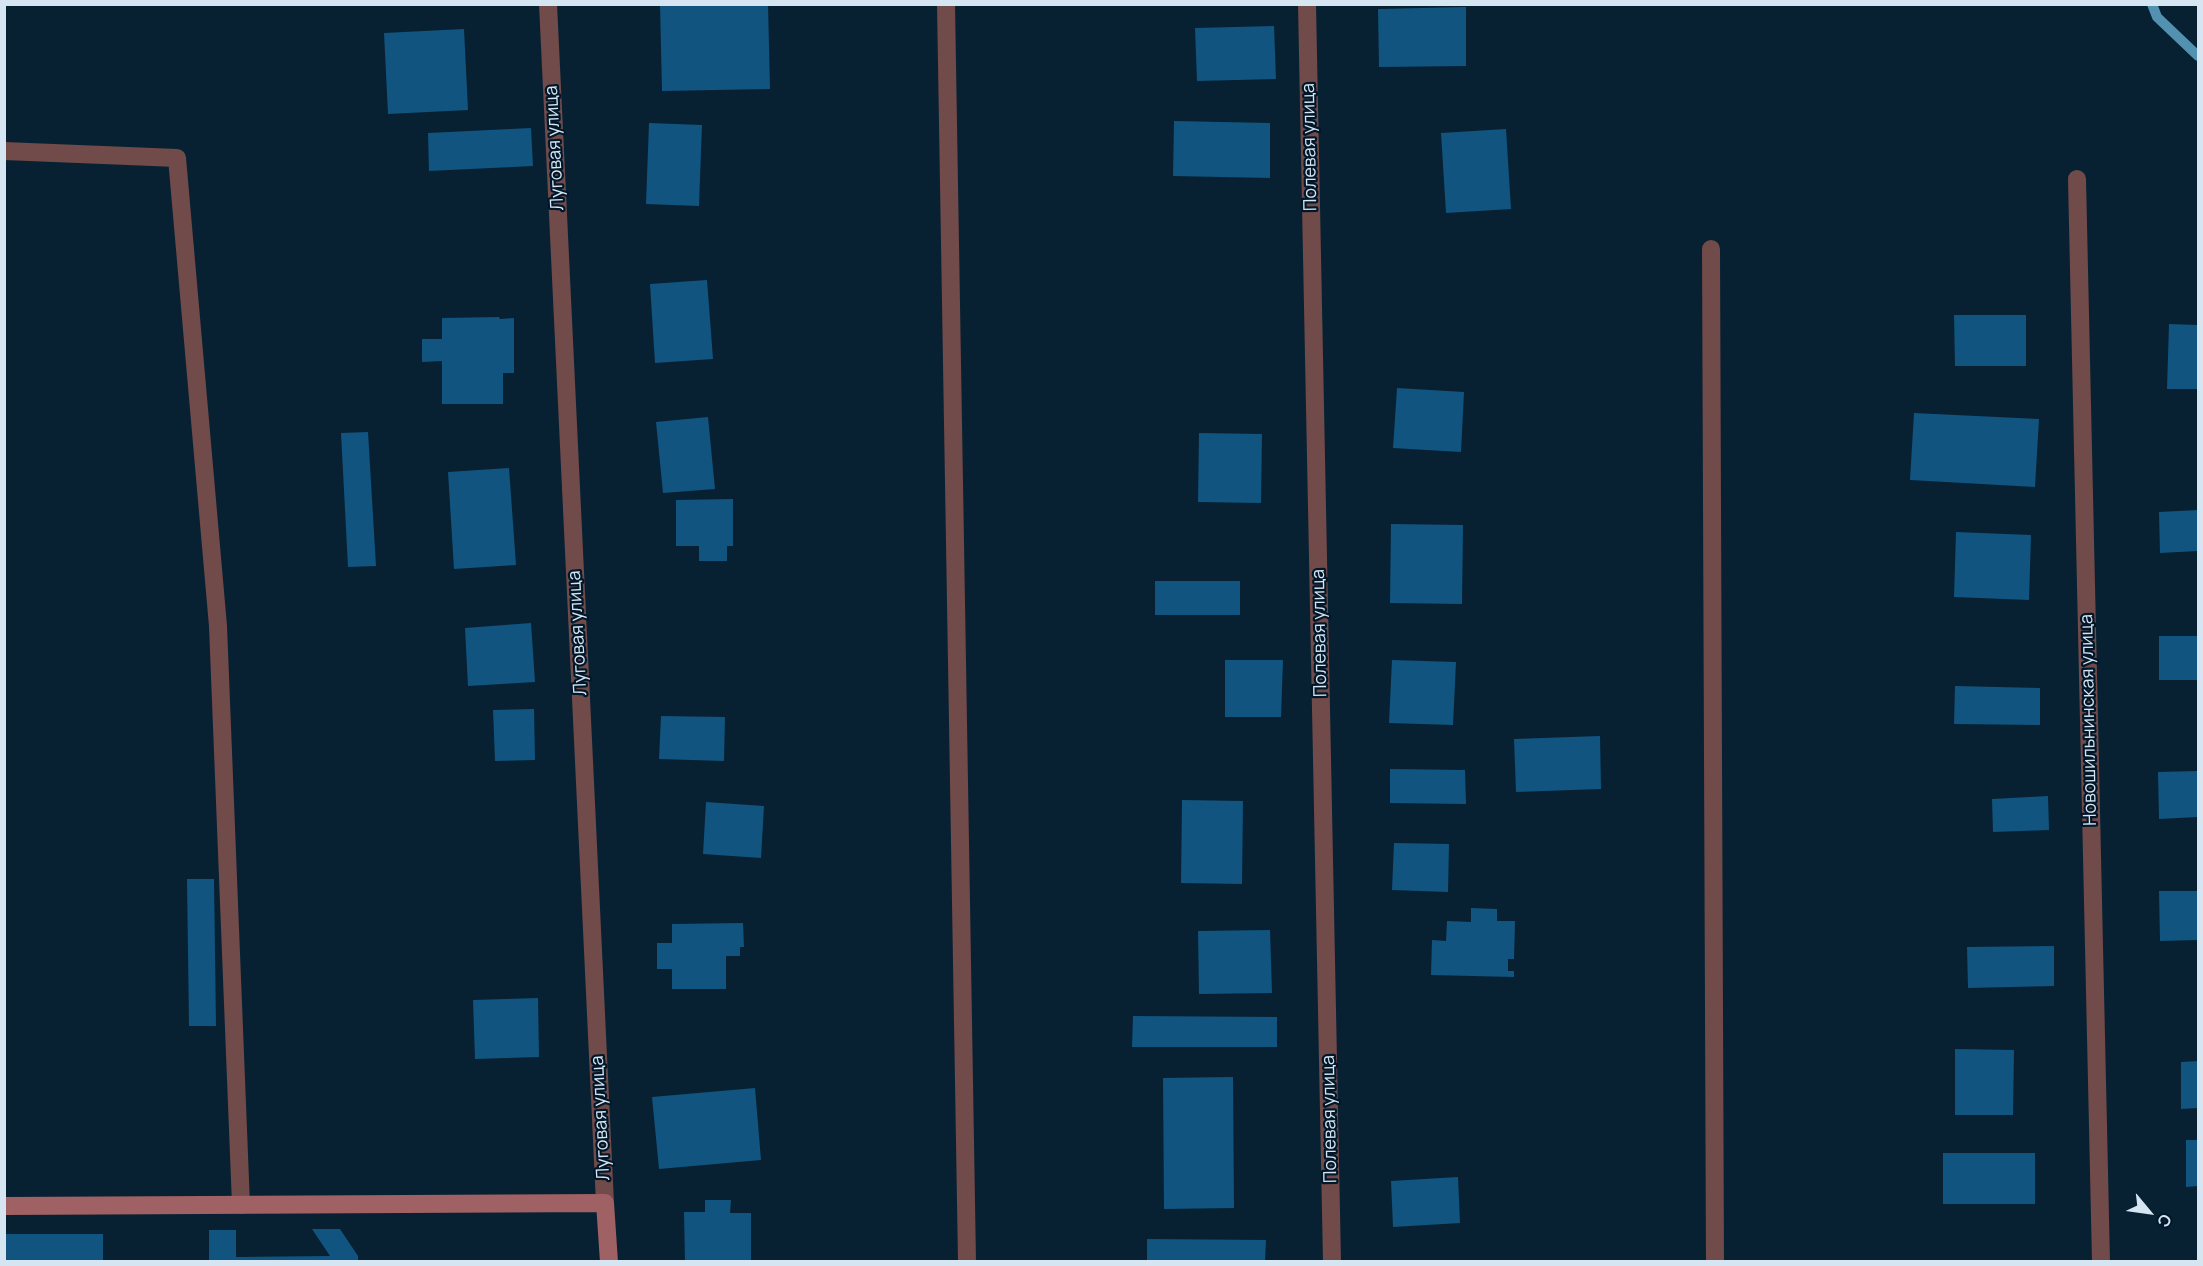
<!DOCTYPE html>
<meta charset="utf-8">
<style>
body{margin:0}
#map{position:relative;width:2203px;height:1266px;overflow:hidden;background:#072133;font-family:Manrope,sans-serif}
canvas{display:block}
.frame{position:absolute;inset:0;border:6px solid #d6e5f2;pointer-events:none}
.north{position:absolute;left:2119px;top:1182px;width:60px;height:60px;-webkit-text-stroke:4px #001729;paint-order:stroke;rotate:119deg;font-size:16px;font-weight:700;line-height:24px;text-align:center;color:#d6e5f2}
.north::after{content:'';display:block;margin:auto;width:21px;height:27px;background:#d6e5f2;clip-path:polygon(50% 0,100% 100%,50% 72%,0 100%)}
</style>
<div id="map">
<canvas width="2203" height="1266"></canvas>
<div class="frame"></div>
<div class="north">С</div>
</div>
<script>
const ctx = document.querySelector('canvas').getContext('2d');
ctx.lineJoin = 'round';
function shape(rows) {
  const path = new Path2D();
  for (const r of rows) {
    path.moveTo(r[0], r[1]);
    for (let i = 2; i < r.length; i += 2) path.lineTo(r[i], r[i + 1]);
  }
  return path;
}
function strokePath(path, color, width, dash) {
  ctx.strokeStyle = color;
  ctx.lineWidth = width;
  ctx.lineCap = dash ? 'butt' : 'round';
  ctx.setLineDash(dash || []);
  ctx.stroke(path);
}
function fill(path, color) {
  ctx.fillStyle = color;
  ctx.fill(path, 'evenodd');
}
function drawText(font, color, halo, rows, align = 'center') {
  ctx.font = font + ' Manrope,sans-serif';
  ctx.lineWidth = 4.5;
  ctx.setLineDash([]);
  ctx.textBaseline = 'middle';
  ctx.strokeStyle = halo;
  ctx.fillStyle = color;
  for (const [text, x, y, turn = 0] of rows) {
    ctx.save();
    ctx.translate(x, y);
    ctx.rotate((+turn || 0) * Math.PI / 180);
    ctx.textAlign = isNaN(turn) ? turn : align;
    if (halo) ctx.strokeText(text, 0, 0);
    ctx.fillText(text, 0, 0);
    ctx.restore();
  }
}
strokePath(shape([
 [2152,4,2157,17,2198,56]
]), '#5292b0', 10);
fill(shape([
 [660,4,768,4,770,89,662,91],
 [1466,7,1466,66,1379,67,1378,9],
 [1274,26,1276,79,1197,81,1195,28],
 [464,29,468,110,388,114,384,33],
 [1174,121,1270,123,1270,178,1173,176],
 [649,123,702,125,699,206,646,204],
 [531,128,533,166,429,171,428,133],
 [1506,129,1511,209,1446,213,1441,133],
 [707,280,713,359,655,363,650,284],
 [1954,315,2026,315,2026,366,1955,366],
 [499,317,500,319,514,318,514,373,503,373,503,404,442,404,442,361,422,362,422,339,442,339,442,318],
 [2169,324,2198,325,2198,389,2167,389],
 [1397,388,1464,392,1461,452,1393,448],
 [1914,413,2039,419,2035,487,1910,480],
 [708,417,715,489,663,493,656,422],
 [368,432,376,566,348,567,341,433],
 [1199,433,1262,434,1261,503,1198,502],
 [509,468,516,565,454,569,448,472],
 [733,499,733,546,727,546,727,561,699,561,699,546,676,546,676,500],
 [2198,510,2198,551,2160,553,2159,512],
 [1391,524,1463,525,1462,604,1390,603],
 [1956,532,2031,535,2029,600,1954,597],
 [1155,581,1240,581,1240,615,1155,615],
 [531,623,535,682,468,686,465,628],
 [2159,636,2198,636,2198,680,2159,680],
 [1225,660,1283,660,1281,717,1225,717],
 [1392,660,1456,662,1453,725,1389,723],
 [1955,686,2040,688,2040,725,1954,724],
 [534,709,535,760,495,761,493,710],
 [661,716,725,717,724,761,659,759],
 [1600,736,1601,789,1516,792,1514,739],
 [1390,769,1465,770,1466,804,1390,803],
 [2198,771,2198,817,2159,819,2158,772],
 [2048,796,2049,830,1993,832,1992,799],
 [1182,800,1243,801,1242,884,1181,883],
 [706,802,764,806,761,858,703,854],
 [1394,843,1449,844,1448,892,1392,890],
 [187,879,214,879,216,1026,189,1026],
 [2159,891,2198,891,2198,940,2160,941],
 [1471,908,1497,909,1497,921,1515,921,1514,959,1508,959,1508,971,1514,971,1514,977,1431,975,1432,940,1446,941,1447,921,1471,922],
 [743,923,744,947,740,947,740,956,726,956,726,989,672,989,672,969,657,969,657,943,672,943,672,924],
 [1270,930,1272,993,1199,994,1198,931],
 [2054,946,2054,986,1968,988,1967,947],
 [538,998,539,1057,475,1059,473,1000],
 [1133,1016,1277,1017,1277,1047,1132,1047],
 [1955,1049,2014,1050,2013,1115,1955,1115],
 [2198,1061,2198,1108,2181,1109,2181,1062],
 [1233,1077,1234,1208,1164,1209,1163,1078],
 [755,1088,761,1160,659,1169,652,1097],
 [2186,1140,2198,1140,2198,1186,2186,1187],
 [1943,1153,2035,1153,2035,1204,1943,1204],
 [1458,1177,1460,1223,1393,1227,1391,1181],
 [705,1200,731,1200,730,1213,751,1213,751,1262,685,1262,684,1212,705,1212],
 [312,1229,340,1229,358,1256,358,1262,209,1262,209,1230,236,1230,236,1257,330,1256],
 [4,1234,103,1234,103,1262,4,1262],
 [1147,1239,1266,1240,1265,1262,1147,1262]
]), '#11547f');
strokePath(shape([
 [946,4,967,1262],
 [4,151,177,158,218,626,241,1205],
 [1711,249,1715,1262]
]), '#714a4a', 18);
strokePath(shape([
 [548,4,605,1203],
 [1307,4,1332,1262],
 [2077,179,2101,1262]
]), '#714a4a', 18);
strokePath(shape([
 [4,1206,605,1203,609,1262]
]), '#9f6163', 18);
drawText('18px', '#d6e5f2', '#001729', [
 ["Полевая улица",1310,147,-91],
 ["Луговая улица",555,148,-93],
 ["Луговая улица",578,633,-93],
 ["Полевая улица",1320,633,-91],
 ["Новошильнинская улица",2089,720,-91],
 ["Луговая улица",601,1118,-93],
 ["Полевая улица",1330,1119,-91]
]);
</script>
